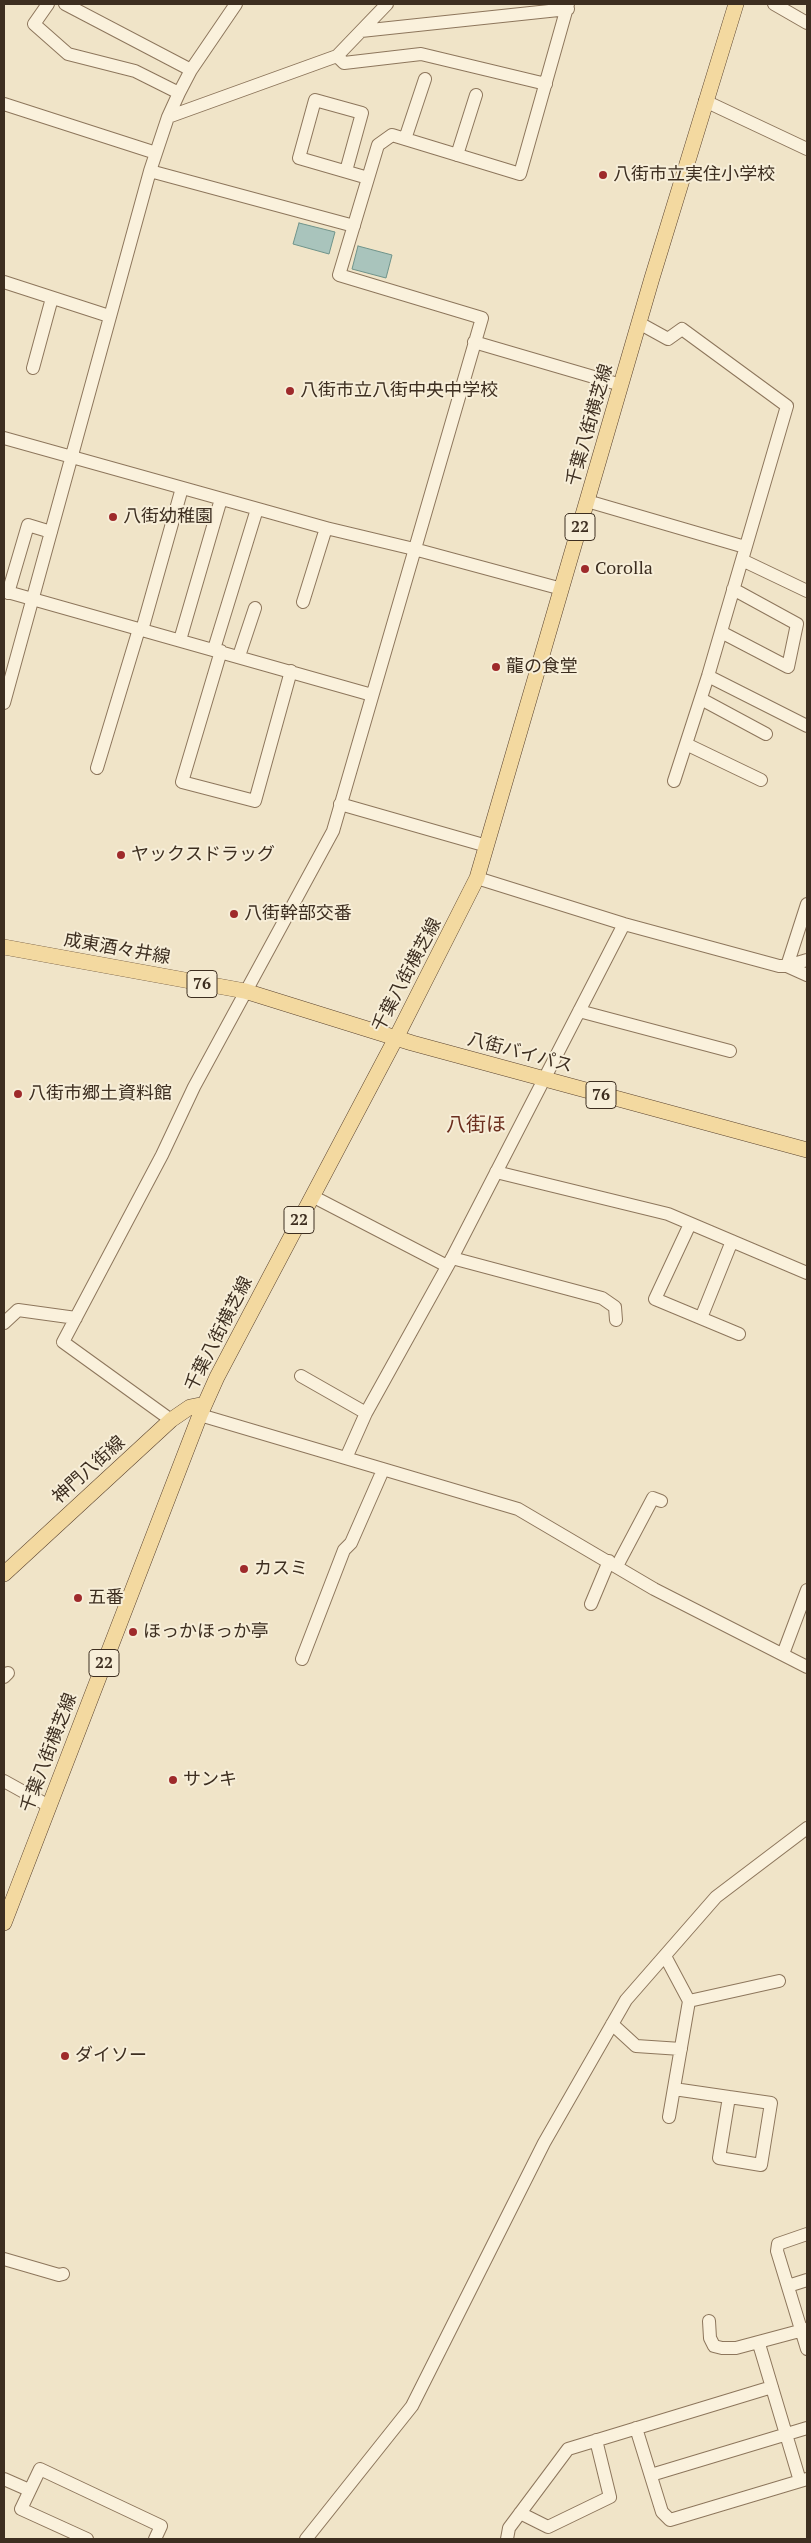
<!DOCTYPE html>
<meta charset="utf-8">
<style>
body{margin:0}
#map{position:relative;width:811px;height:2543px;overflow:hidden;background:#f0e4c8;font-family:"PT Serif",serif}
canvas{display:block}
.frame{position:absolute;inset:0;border:5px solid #3d2e20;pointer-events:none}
</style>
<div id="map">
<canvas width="811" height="2543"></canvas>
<div class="frame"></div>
</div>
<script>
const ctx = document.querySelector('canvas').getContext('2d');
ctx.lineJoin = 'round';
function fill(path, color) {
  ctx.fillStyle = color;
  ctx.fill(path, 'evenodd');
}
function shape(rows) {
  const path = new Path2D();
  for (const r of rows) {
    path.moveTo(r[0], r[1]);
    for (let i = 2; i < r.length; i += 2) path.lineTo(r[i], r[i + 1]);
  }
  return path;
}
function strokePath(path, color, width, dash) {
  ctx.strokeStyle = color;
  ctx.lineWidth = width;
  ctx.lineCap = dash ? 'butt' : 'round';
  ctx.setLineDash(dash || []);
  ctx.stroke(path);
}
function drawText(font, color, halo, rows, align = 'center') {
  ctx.font = font + ' "PT Serif","Noto Sans JP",serif';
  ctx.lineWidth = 4;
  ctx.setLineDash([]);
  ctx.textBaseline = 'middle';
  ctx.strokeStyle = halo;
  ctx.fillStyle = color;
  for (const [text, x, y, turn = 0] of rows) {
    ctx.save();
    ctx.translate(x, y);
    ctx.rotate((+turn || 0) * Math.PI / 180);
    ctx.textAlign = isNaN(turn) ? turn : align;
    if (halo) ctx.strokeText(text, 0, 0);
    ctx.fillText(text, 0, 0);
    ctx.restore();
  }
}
const water = shape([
 [299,223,335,232,329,254,293,244,299,223],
 [358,246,392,255,386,278,352,269,358,246]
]);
fill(water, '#a9c4bc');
strokePath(water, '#6f938a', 1);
const minor = shape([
 [48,4,34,24,68,54,135,71,179,93],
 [65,4,191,70],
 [774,4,807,23],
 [361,31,387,4],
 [337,56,344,63,421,54,546,84],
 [705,101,807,149],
 [4,104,156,153],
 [168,117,337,56,361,31,568,9],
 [405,139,425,79],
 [457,155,476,95],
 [150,171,354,226],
 [346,171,362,113,315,100,299,158,368,178],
 [4,282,109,316],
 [639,323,668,339,682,329,787,406,708,676,674,781],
 [474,342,621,385],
 [33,368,52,298],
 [4,438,326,528,414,549,562,589],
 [587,501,745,547],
 [742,560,807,591],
 [4,591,372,695],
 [8,593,28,525,51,532],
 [303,602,326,528],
 [142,630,182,488],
 [721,632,788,667,797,624,733,589],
 [180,640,221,499],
 [214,649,257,509],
 [221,651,182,782,255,801,291,671],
 [239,656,255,608],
 [708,676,807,726],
 [701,699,766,734],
 [4,703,150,171,168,117,179,93,191,70,236,4],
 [686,744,761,780],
 [97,768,139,629],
 [340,804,487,846],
 [477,878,624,924,779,966,787,966,807,960],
 [807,904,787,966,807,975],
 [579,1011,730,1051],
 [496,1172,668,1214,807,1273],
 [312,1196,447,1266],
 [690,1224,655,1299,739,1334],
 [452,1258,602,1298,615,1307,616,1320],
 [701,1318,732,1241],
 [4,1323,18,1310,76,1318],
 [301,1376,366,1413],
 [200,1415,518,1509,654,1589,807,1667],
 [171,1420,63,1342,162,1155,194,1087,333,831,482,318,339,275,378,145,392,135,520,174,568,4],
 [346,1458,366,1413,452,1258,624,924],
 [617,1566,653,1498,661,1501],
 [591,1604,609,1561],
 [783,1654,807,1590],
 [302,1659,344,1550,351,1543,383,1470],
 [4,1677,8,1673],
 [4,1781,49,1806],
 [665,1956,689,2001,669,2117],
 [689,2001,779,1981],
 [612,2024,636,2046,681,2049],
 [674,2089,729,2097,771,2103,761,2165,719,2158,729,2097],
 [807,2234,778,2244,777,2251,807,2349],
 [4,2259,59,2275,63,2274],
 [788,2286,807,2280],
 [709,2321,710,2338,714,2346,722,2348,736,2348,807,2329],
 [759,2344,800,2481],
 [636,2428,662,2512,670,2520,807,2479],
 [651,2475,807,2428],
 [4,2479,29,2490],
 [520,2513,548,2527,610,2497,596,2440],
 [87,2539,21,2509,40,2469,161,2526,155,2539],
 [306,2539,412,2406,544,2143,626,2000,716,1897,807,1828],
 [507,2539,509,2528,568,2449,772,2387]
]);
const major = shape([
 [4,947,245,991,412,1043,807,1150],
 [4,1574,171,1420,190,1407,205,1404],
 [4,1923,200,1415,217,1377,396,1038,477,878,652,278,736,4]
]);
strokePath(minor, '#8d765c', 14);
strokePath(major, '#5b4430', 16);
strokePath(minor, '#faf1dc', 12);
strokePath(major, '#f3d9a0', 15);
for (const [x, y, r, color] of [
 [603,175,5,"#9e2a2b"],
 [290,391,5,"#9e2a2b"],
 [113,517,5,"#9e2a2b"],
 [585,569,5,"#9e2a2b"],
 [496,667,5,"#9e2a2b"],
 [121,855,5,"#9e2a2b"],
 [234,914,5,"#9e2a2b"],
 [18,1094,5,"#9e2a2b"],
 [244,1569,5,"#9e2a2b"],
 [78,1598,5,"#9e2a2b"],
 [133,1632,5,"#9e2a2b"],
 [173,1780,5,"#9e2a2b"],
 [65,2056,5,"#9e2a2b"]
]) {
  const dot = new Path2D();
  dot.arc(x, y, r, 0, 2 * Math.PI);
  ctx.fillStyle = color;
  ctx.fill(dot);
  strokePath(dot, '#f7eed8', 2);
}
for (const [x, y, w] of [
 [580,527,30],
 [202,984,30],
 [601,1095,30],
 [299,1220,30],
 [104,1663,30]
]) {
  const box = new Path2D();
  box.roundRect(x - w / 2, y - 13.5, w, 27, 4);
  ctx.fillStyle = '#f7eed8';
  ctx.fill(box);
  strokePath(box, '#3d2e20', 1);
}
drawText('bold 16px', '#3d2e20', null, [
 ["22",580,527],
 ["76",202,984],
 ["76",601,1095],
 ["22",299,1220],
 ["22",104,1663]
]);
drawText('18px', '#3d2e20', '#f7eed8', [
 ["八街市立実住小学校",613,175],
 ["八街市立八街中央中学校",300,391],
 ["八街幼稚園",123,517],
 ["Corolla",595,569],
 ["龍の食堂",506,667],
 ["ヤックスドラッグ",131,855],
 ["八街幹部交番",244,914],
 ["八街市郷土資料館",28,1094],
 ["カスミ",254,1569],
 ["五番",88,1598],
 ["ほっかほっか亭",143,1632],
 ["サンキ",183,1780],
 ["ダイソー",75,2056]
], 'left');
drawText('18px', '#3d2e20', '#f7eed8', [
 ["千葉八街横芝線",590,425,-74],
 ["成東酒々井線",117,949,10],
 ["千葉八街横芝線",407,975,-62],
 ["八街バイパス",520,1053,15],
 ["千葉八街横芝線",219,1334,-63],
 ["神門八街線",89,1470,-42],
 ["千葉八街横芝線",49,1753,-69]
]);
drawText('20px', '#6b2e1e', '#f7eed8', [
 ["八街ほ",476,1125]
]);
</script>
